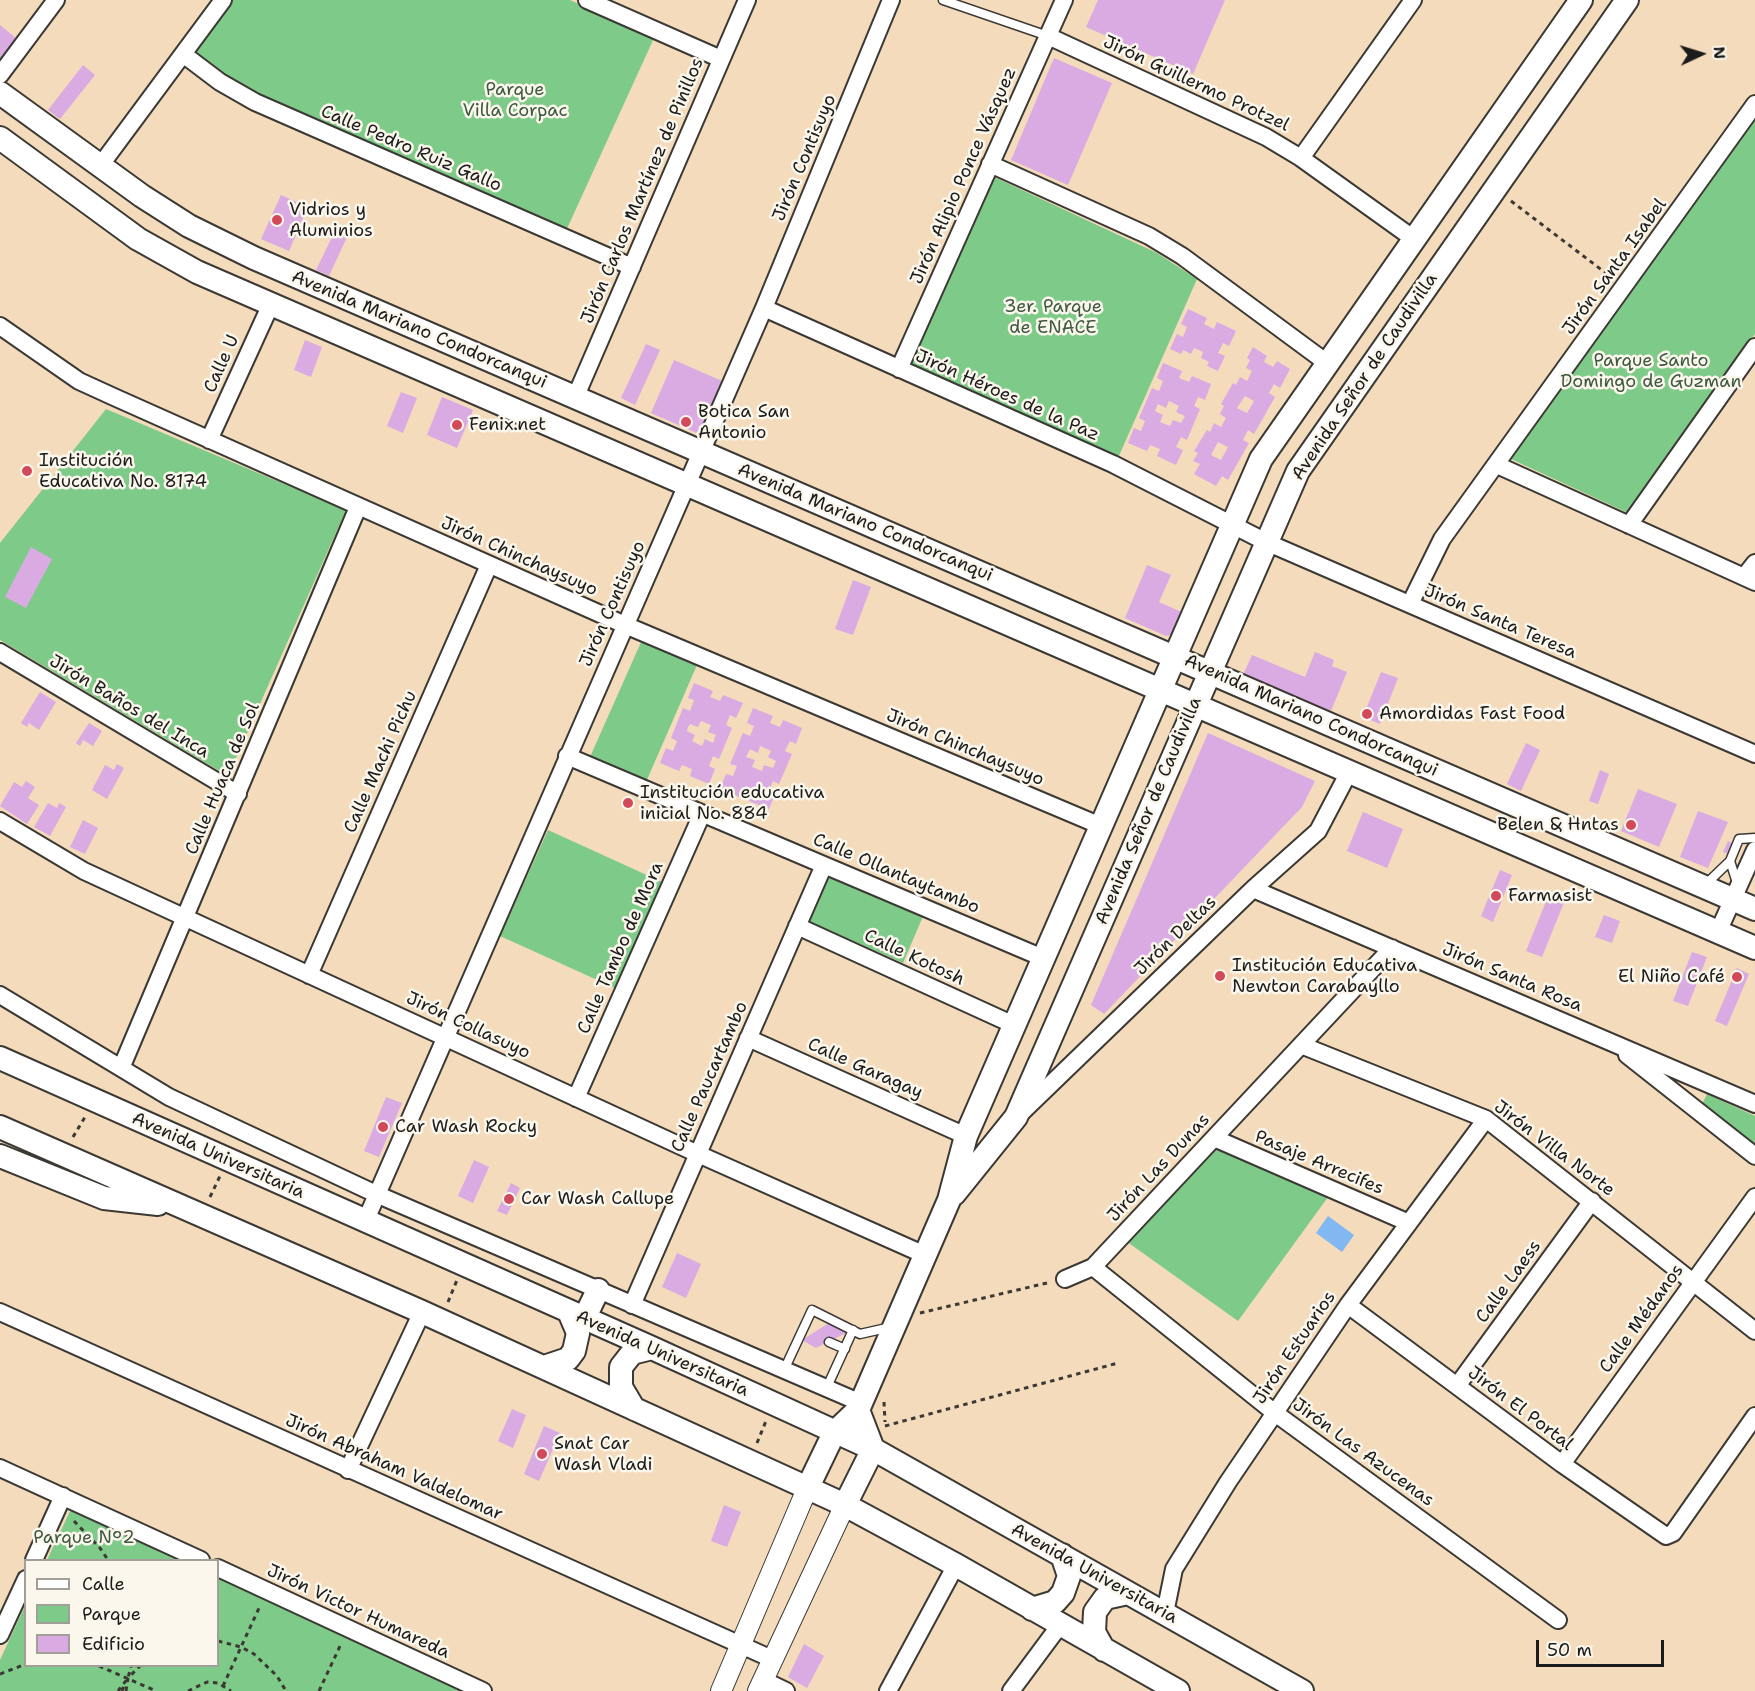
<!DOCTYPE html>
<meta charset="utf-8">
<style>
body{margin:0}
#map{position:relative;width:1755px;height:1691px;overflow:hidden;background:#f3dbbc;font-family:"Shantell Sans",sans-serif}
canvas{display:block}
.legend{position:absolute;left:24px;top:1559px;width:195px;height:108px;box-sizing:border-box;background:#fbf7ec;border:2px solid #a29f99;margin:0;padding:8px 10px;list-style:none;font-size:18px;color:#1c1c1c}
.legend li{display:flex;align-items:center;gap:12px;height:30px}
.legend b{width:30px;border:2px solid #a29f99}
.north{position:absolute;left:1671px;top:24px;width:60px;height:60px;-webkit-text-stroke:4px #fbf7ec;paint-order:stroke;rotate:86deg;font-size:16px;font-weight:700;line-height:24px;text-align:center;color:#1c1c1c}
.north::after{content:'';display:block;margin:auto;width:21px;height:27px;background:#1c1c1c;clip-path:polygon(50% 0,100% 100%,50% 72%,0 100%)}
.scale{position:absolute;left:1536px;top:1640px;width:128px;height:27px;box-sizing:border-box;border:3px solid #1c1c1c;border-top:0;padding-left:8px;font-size:18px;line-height:21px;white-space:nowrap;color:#1c1c1c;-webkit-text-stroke:4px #fbf7ec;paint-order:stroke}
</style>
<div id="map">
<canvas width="1755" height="1691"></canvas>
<ul class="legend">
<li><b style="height:8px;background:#fff"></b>Calle</li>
<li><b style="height:16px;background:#7eca88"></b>Parque</li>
<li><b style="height:16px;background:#d9abe2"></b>Edificio</li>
</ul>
<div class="north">N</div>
<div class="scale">50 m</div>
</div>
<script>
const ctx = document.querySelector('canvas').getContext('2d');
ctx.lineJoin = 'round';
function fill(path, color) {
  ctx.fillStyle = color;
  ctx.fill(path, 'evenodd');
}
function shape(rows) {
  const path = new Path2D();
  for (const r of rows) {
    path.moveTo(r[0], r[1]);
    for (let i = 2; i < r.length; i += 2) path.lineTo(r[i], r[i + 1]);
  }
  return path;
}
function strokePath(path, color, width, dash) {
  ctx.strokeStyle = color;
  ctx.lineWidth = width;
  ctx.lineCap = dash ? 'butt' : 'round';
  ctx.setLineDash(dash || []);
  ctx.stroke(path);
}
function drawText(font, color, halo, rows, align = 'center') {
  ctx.font = font + ' "Shantell Sans",sans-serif';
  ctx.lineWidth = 5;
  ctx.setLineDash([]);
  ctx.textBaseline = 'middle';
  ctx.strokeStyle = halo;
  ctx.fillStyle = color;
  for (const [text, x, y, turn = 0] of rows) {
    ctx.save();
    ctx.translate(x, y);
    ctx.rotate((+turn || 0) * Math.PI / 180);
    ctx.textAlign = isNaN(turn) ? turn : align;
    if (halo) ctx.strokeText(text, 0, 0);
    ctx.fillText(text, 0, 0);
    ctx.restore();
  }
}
fill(shape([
 [231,0,570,0,654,38,565,233,260,97,191,52],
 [1755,116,1755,334,1628,513,1511,459],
 [994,177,1157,253,1197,279,1118,458,910,366],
 [106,409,346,510,228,776,0,640,0,543],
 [642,640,697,665,646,782,590,757],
 [548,830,662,882,615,988,500,936],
 [830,872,924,914,903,963,808,921],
 [1707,1094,1755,1116,1755,1147,1701,1106],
 [1217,1146,1328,1197,1238,1321,1126,1241],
 [72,1507,188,1560,47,1560],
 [218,1574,463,1688,462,1691,0,1691,0,1660,25,1606,26,1666,218,1666]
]), '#7eca88');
fill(shape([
 [1328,1216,1354,1235,1342,1252,1316,1233]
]), '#82b8f1');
fill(shape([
 [1098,0,1225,0,1193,74,1086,27],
 [0,25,17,39,0,61],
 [1054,58,1112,83,1068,185,1011,160],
 [83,65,95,75,60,119,48,110],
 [281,195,308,207,289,251,261,239],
 [335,231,347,237,329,276,316,270],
 [1188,309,1207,318,1204,324,1214,329,1217,322,1236,331,1229,346,1223,343,1218,353,1225,356,1218,371,1207,366,1209,362,1201,358,1203,352,1194,348,1191,354,1183,350,1181,354,1170,349,1177,334,1183,337,1187,327,1181,324],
 [305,340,322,347,311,377,294,370],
 [646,344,660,350,635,405,621,398],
 [1253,347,1267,356,1264,362,1273,367,1277,361,1290,369,1280,388,1274,384,1269,393,1275,397,1254,434,1248,430,1243,440,1249,443,1228,480,1222,476,1216,486,1194,474,1200,464,1193,461,1198,453,1194,451,1207,430,1210,432,1214,423,1221,427,1226,418,1220,414,1224,406,1221,404,1233,383,1236,385,1240,377,1247,381,1252,371,1246,368,1250,360,1247,358],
 [1245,396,1254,401,1247,413,1237,408],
 [1218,442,1228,447,1221,460,1211,455],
 [674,360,722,381,699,434,651,413],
 [1163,363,1182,371,1179,378,1189,382,1192,376,1211,384,1205,400,1198,397,1194,406,1200,409,1187,440,1181,437,1176,447,1183,450,1176,465,1157,456,1160,449,1150,445,1147,451,1128,443,1134,428,1141,431,1145,421,1139,418,1152,388,1159,391,1163,381,1157,378],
 [1169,401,1179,406,1176,412,1185,416,1181,423,1173,420,1170,426,1160,422,1163,415,1155,411,1158,404,1166,408],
 [401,392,417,398,403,433,387,426],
 [442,397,473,410,457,448,427,435],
 [31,547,52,559,26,608,5,597],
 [1147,565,1171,575,1159,602,1184,613,1175,634,1166,636,1125,618],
 [853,580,871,587,853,635,835,629],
 [1315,652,1334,660,1332,666,1347,672,1331,711,1243,675,1252,655,1305,677],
 [1381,672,1398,678,1380,724,1363,717],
 [694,683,713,691,710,697,720,701,723,695,743,703,736,718,730,715,726,725,732,728,719,759,713,756,709,766,715,769,709,784,690,776,692,769,682,765,679,771,660,763,666,748,673,751,677,741,671,738,683,708,690,711,694,700,688,698],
 [701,721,711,725,708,732,716,735,713,743,705,739,702,746,692,741,695,735,687,731,688,727,690,724,698,727],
 [40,692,56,702,39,730,29,723,27,727,21,723],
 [753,708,773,716,770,723,780,727,783,720,802,728,796,744,790,741,785,751,792,754,779,784,773,781,768,792,775,794,769,809,749,801,752,795,742,790,739,797,720,789,726,774,733,776,737,766,730,764,743,733,750,736,754,726,747,723],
 [760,746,771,751,768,757,776,761,773,768,764,765,762,771,752,767,755,760,746,757,750,749,758,753],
 [89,723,102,731,93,746,83,740,80,746,76,743],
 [1208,733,1315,781,1302,807,1104,1014,1091,1005],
 [1526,743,1540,750,1521,791,1507,784],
 [117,764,124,768,107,799,92,790,105,765,114,770],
 [1600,770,1609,774,1598,804,1589,801],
 [26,781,35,787,28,798,39,805,27,824,0,806,14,782,22,787],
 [1638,789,1677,804,1659,847,1621,831],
 [48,803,57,808,59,803,66,807,50,836,34,827],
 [1698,811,1728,822,1708,868,1680,857],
 [1363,812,1403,829,1387,868,1347,851],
 [83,820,98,828,85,854,70,847],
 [1728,841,1734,844,1730,855,1723,852],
 [1500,870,1512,875,1493,922,1481,916],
 [1549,894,1565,900,1542,957,1526,951],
 [1604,915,1620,921,1612,943,1595,937],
 [1692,952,1707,957,1688,1006,1673,1001],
 [1737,968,1749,974,1727,1026,1715,1021],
 [386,1097,402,1103,379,1157,364,1151],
 [474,1160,489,1167,473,1203,458,1196],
 [511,1183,520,1188,507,1215,497,1211],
 [677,1253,701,1264,686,1298,662,1287],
 [832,1321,850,1331,816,1348,802,1340],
 [512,1409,526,1415,513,1448,498,1441],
 [544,1426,560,1433,539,1481,524,1474],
 [724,1505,741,1512,727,1547,711,1541],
 [804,1644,824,1656,807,1688,788,1677]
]), '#d9abe2');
const service = shape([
 [943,0,1048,36],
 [1705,885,1730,861],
 [1738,886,1730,861,1739,839,1755,838],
 [829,1342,845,1349],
 [784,1370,812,1310,860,1334,891,1327],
 [827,1387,853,1330]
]);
const minor = shape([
 [587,0,721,59],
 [1048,36,1266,137,1301,158,1414,239],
 [183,54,220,82,255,102,632,267],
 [0,75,56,0],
 [1301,158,1413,0],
 [990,164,1149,236,1182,256,1327,363],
 [100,166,223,0],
 [764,308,1113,464,1266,542,1755,754],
 [0,326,79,381,114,397,625,625,1101,826],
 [899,369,1064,0],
 [575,398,747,0],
 [209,440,271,304],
 [1497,465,1755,582],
 [1629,525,1755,347],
 [1744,577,1755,563],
 [1410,604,1442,539,1755,104],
 [0,652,238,794],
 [567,756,1043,958],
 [0,821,84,871,698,1154,925,1255],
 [1253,889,1755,1104],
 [797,926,1014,1025],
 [1718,932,1755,850],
 [309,975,489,565],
 [0,995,169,1097,376,1194,861,1403],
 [748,1038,966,1136],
 [1301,1045,1486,1119,1755,1331],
 [1627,1055,1755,1156],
 [122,1066,358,507],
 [576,1098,702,814],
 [1021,1113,1253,889,1318,831,1349,772],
 [1214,1138,1409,1223],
 [365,1222,764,308,891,0],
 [1093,1267,1275,1413,1558,1620],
 [1065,1279,1093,1267,1392,948],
 [632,1305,824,865],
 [1348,1305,1562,1464,1666,1536,1673,1533,1755,1416],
 [0,1312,772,1659],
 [1457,1386,1592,1201],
 [1562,1464,1755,1197],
 [0,1468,201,1560],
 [348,1470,422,1312],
 [34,1560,63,1496],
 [218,1568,483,1691],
 [1165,1613,1174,1569,1228,1482,1348,1305,1486,1119],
 [0,1635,26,1579],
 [763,1680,786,1691],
 [888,1691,956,1565],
 [1011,1691,1060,1625]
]);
const tertiary = shape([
 [721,1691,807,1489],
 [758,1691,845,1505]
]);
const secondary = shape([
 [0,93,142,196,189,226,254,258,1755,909],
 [0,138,138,239,197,272,1755,948],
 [0,1058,652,1348,873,1449,1302,1691],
 [0,1127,422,1312,845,1505,956,1565,1178,1691],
 [0,1156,104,1198,158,1204],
 [954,1194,1016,1117,1298,471,1627,0],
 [584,1319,598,1290],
 [544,1367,568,1359,574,1351,578,1333,569,1312],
 [634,1409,621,1387,621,1367,632,1353,652,1348],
 [807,1489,834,1433,858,1410,949,1200,966,1136,1261,459,1581,0],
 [845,1505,873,1449,858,1410],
 [1032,1609,1055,1602,1063,1593,1069,1576,1062,1555],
 [1104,1650,1094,1632,1095,1612,1105,1598,1128,1593]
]);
strokePath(service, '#3c3934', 11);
strokePath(minor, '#3c3934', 20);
strokePath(tertiary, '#3c3934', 22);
strokePath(secondary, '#3c3934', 26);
strokePath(shape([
 [1511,201,1611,277],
 [73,1137,85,1117],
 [210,1197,220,1176],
 [448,1302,457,1280],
 [920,1313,1051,1282],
 [884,1402,885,1422],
 [885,1426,1118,1363],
 [757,1443,766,1421],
 [74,1521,100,1548,108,1560],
 [218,1641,241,1647,254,1654,277,1676,286,1691],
 [99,1666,156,1691],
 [0,1674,26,1664],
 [223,1686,260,1606],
 [118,1691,128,1678,131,1666],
 [122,1691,125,1683],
 [126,1691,128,1678,140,1666],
 [188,1691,207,1682,218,1683,231,1691],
 [319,1691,341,1644]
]), '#3c3934', 3, [4.5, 4.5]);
strokePath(service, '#fff', 8);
strokePath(minor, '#fff', 16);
strokePath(tertiary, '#fff', 20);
strokePath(secondary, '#fff', 22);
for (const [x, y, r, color] of [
 [277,220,6,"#d1495b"],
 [686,422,6,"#d1495b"],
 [457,425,6,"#d1495b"],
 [27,471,6,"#d1495b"],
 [1367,714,6,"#d1495b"],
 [628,803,6,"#d1495b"],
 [1631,825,6,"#d1495b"],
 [1496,896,6,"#d1495b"],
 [1220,976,6,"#d1495b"],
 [1737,977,6,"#d1495b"],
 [383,1127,6,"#d1495b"],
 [509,1199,6,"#d1495b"],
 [542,1454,6,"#d1495b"]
]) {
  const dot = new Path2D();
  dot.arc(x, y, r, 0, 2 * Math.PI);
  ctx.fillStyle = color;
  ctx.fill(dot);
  strokePath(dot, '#fbf7ec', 2);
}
drawText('18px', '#1c1c1c', '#fbf7ec', [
 ["Jirón Guillermo Protzel",1196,84,25],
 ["Calle Pedro Ruiz Gallo",411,149,23],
 ["Jirón Contisuyo",805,158,-67],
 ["Jirón Alipio Ponce Vásquez",964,176,-66],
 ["Jirón Carlos Martínez de Pinillos",643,191,-67],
 ["Jirón Santa Isabel",1615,267,-54],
 ["Avenida Mariano Condorcanqui",419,330,23],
 ["Calle U",222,364,-66],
 ["Avenida Señor de Caudivilla",1365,377,-56],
 ["Jirón Héroes de la Paz",1007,396,24],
 ["Avenida Mariano Condorcanqui",865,523,23],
 ["Jirón Chinchaysuyo",519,557,24],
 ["Jirón Contisuyo",613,604,-66],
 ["Jirón Santa Teresa",1500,622,23],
 ["Jirón Baños del Inca",129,707,31],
 ["Avenida Mariano Condorcanqui",1311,716,24],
 ["Jirón Chinchaysuyo",965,748,23],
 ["Calle Machi Pichu",381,762,-66],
 ["Calle Huaca de Sol",223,779,-67],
 ["Avenida Señor de Caudivilla",1149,811,-67],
 ["Calle Ollantaytambo",896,874,23],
 ["Jirón Deltas",1176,936,-44],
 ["Calle Tambo de Mora",621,948,-66],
 ["Calle Kotosh",914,958,25],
 ["Jirón Santa Rosa",1512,978,23],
 ["Jirón Collasuyo",468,1026,25],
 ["Calle Garagay",865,1069,24],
 ["Calle Paucartambo",710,1077,-66],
 ["Jirón Villa Norte",1554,1149,37],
 ["Avenida Universitaria",218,1156,24],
 ["Pasaje Arrecifes",1319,1163,23],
 ["Jirón Las Dunas",1159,1168,-47],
 ["Calle Laess",1509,1282,-54],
 ["Calle Médanos",1642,1319,-54],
 ["Jirón Estuarios",1295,1348,-56],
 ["Avenida Universitaria",662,1354,24],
 ["Jirón El Portal",1520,1409,37],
 ["Jirón Las Azucenas",1363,1453,36],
 ["Jirón Abraham Valdelomar",394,1468,24],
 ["Avenida Universitaria",1094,1574,29],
 ["Jirón Victor Humareda",358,1612,25]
]);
drawText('18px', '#3e5942', '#fbf7ec', [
 ["Parque",515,90],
 ["Villa Corpac",515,111],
 ["3er. Parque",1053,307],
 ["de ENACE",1053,328],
 ["Parque Santo",1651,361],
 ["Domingo de Guzman",1651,382],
 ["Parque N°2",84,1538]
]);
drawText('18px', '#1c1c1c', '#fbf7ec', [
 ["Vidrios y",289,210],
 ["Aluminios",289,231],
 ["Botica San",698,412],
 ["Antonio",698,433],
 ["Fenix.net",469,425],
 ["Institución",39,461],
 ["Educativa No. 8174",39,482],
 ["Amordidas Fast Food",1379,714],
 ["Institución educativa",640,793],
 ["inicial No. 884",640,814],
 ["Belen & Hntas",1619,825,"right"],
 ["Farmasist",1508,896],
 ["Institución Educativa",1232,966],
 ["Newton Carabayllo",1232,987],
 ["El Niño Café",1725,977,"right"],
 ["Car Wash Rocky",395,1127],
 ["Car Wash Callupe",521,1199],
 ["Snat Car",554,1444],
 ["Wash Vladi",554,1465]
], 'left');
</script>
